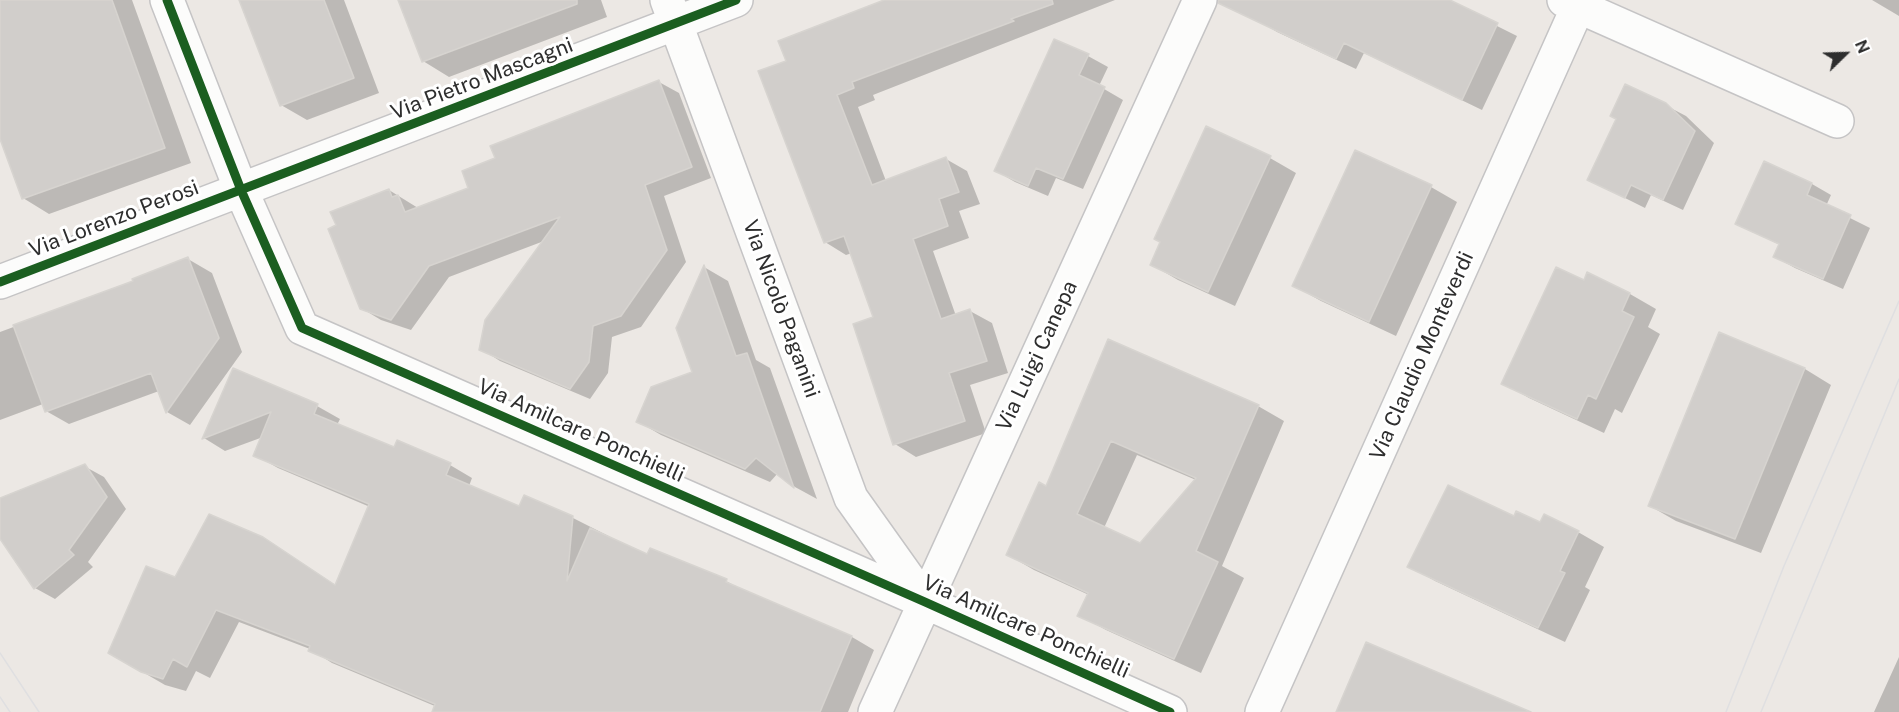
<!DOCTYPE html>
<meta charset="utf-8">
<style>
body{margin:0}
#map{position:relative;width:1899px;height:712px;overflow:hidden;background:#ece8e4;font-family:"Public Sans",sans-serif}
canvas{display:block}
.north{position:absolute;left:1815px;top:24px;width:60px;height:60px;-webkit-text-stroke:4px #fff;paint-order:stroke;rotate:67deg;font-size:16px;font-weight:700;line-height:24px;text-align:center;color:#2e2e2e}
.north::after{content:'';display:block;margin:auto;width:21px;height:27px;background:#2e2e2e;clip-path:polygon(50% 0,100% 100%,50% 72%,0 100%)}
</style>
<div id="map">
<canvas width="1899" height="712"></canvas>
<div class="north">N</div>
</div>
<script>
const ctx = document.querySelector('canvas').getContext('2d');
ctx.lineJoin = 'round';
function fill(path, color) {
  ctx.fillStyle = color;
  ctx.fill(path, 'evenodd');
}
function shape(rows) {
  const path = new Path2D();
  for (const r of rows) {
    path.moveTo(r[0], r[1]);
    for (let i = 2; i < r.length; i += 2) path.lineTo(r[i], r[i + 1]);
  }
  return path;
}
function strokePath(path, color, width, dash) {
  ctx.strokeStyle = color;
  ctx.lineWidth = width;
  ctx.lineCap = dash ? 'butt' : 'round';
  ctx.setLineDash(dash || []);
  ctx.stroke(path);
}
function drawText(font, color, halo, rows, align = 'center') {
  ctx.font = font + ' "Public Sans",sans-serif';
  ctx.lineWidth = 6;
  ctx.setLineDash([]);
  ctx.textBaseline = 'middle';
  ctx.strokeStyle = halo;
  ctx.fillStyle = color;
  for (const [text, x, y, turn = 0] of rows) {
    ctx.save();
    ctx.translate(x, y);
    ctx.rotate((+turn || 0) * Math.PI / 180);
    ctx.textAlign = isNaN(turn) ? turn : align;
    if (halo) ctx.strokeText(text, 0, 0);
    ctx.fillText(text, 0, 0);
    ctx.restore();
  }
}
fill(shape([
 [4,0,132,0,191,163,49,214,23,198,0,135,0,1],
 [241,0,344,0,379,93,307,120,281,105],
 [400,0,601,0,607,17,449,77,423,61],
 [890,0,1115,0,873,95,875,100,858,107,886,181,946,159,967,171,980,204,959,211,969,238,933,251,956,316,970,311,992,323,1008,373,970,385,986,433,916,457,895,444,875,318,852,253,846,255,825,242,788,62],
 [1266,0,1445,0,1517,36,1482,110,1364,53,1356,69,1277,32,1257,20],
 [1872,0,1899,0,1899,16,1894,13],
 [1088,56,1108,67,1099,86,1123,100,1083,189,1056,178,1048,196,1015,182,996,171],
 [659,82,679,93,711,178,664,196,686,262,641,327,612,337,608,373,590,399,500,361,481,349,544,241,449,277,411,330,381,320,361,308,389,190,418,208,470,189,497,159],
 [1665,105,1686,116,1714,143,1683,210,1651,195,1645,208,1589,180],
 [1270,158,1296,173,1235,306,1178,280,1152,265],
 [1764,163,1812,184,1831,195,1826,206,1870,228,1843,289,1795,268,1775,257,1780,245,1737,223],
 [1431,187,1457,202,1396,336,1321,301,1294,286],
 [188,259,212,273,242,352,190,425,167,412,159,391,69,424,46,411,43,404,0,420,0,332,135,282],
 [704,267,728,281,756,360,770,368,817,499,795,487,778,473,770,482,661,435,637,421,694,373],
 [1588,274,1630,294,1656,309,1648,327,1660,334,1622,413,1615,409,1604,433,1529,398,1503,383,1585,282],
 [1719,334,1805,369,1831,385,1761,553,1676,521,1650,506],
 [1109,341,1258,406,1284,421,1222,566,1244,578,1201,673,1106,630,1079,615,1089,595,1034,570,1008,555,1047,488],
 [1137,455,1196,480,1140,545,1104,528],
 [234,370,317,406,340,419,337,425,395,449,450,465,472,478,469,486,520,508,573,518,648,556,726,581,743,590,852,637,874,650,848,712,449,712,332,663,310,649,239,622,210,678,196,671,186,691,165,685,110,653,176,579,263,539,337,586,370,507,278,468,255,455,263,437,225,451,204,438],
 [84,466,104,477,126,509,88,562,93,567,55,599,35,588,0,536,0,500],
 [1540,524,1578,532,1604,547,1585,587,1590,590,1565,642,1435,581,1409,566],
 [1899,657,1899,712,1874,712]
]), '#0003');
const building = shape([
 [0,0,112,0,165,148,22,199,0,139,0,0],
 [239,0,324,0,354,78,280,106,239,0],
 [398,0,577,0,577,4,422,62,398,0],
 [884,0,1052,0,1053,4,1011,19,1014,21,852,82,854,88,837,95,872,185,946,157,959,192,939,199,948,226,913,239,941,319,970,309,987,361,949,373,965,421,893,445,853,324,873,317,844,236,824,243,758,71,786,61,778,41,884,0],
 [1218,0,1450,0,1498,23,1462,100,1344,43,1336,59,1218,3,1218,0],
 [1054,39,1089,54,1079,75,1105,87,1063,179,1036,168,1028,186,994,171,1054,39],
 [659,80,692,167,645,185,667,250,621,316,593,326,589,362,570,389,479,350,485,320,560,217,429,266,391,320,360,309,328,229,336,225,330,212,389,189,392,197,398,195,405,212,468,188,462,171,495,158,490,146,659,80],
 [1625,84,1666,103,1695,131,1663,200,1631,185,1625,198,1587,180,1616,119,1610,116,1625,84],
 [1206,126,1271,156,1208,292,1150,265,1160,242,1154,239,1206,126],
 [1355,150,1432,185,1369,322,1292,286,1355,150],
 [1764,161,1812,183,1807,195,1851,215,1823,279,1773,257,1779,244,1735,224,1764,161],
 [188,257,219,338,166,413,151,373,45,412,13,325,133,281,132,279,188,257],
 [704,265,736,356,747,353,794,488,756,458,745,469,636,422,651,387,692,372,676,328,704,265],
 [1556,267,1584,280,1587,272,1630,293,1622,311,1634,317,1596,399,1588,395,1577,419,1501,384,1556,267],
 [1719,332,1805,368,1735,539,1648,506,1719,332],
 [1108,339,1259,405,1196,551,1218,562,1174,659,1077,616,1088,593,1006,555,1039,482,1046,486,1108,339],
 [1111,441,1196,478,1140,543,1077,514,1111,441],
 [233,368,318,404,314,414,394,447,397,440,451,463,446,475,519,506,524,495,573,516,567,581,590,528,647,554,650,548,727,579,726,582,852,636,820,712,432,712,435,704,308,651,310,646,216,610,187,667,173,659,163,679,141,672,108,653,146,566,175,577,209,514,263,537,335,585,369,504,253,456,271,412,202,439,233,368],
 [85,464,107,497,69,550,74,555,34,589,0,539,0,498,85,464],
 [1448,485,1514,516,1516,511,1540,522,1544,514,1579,531,1560,571,1565,573,1538,628,1407,567,1448,485],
 [1366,642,1531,712,1336,712,1366,642]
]);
fill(building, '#d1cecb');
strokePath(building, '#d7d4d0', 1.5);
const minor = shape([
 [167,0,241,190,302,328,925,602,1170,712],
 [667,0,851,498,925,602],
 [1564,0,1837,121],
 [0,282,736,0],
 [875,712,1200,0],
 [1262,712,1581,0]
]);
strokePath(minor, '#c5c4c5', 36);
strokePath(minor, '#fcfcfb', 33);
strokePath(shape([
 [0,653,39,712],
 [0,697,10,712],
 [1726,712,1784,566,1899,301],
 [1761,712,1899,379]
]), '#dfdfe1', 1.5);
strokePath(shape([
 [167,0,241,190,302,328,925,602,1170,712],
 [0,282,736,0]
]), '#1b5e20', 9);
drawText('21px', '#2e2e2e', '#fff', [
 ["Via Pietro Mascagni",482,79,-21],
 ["Via Lorenzo Perosi",114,219,-21],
 ["Via Nicolò Paganini",781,309,70],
 ["Via Luigi Canepa",1037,356,-65],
 ["Via Claudio Monteverdi",1422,356,-66],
 ["Via Amilcare Ponchielli",581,431,24],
 ["Via Amilcare Ponchielli",1026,627,24]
]);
</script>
